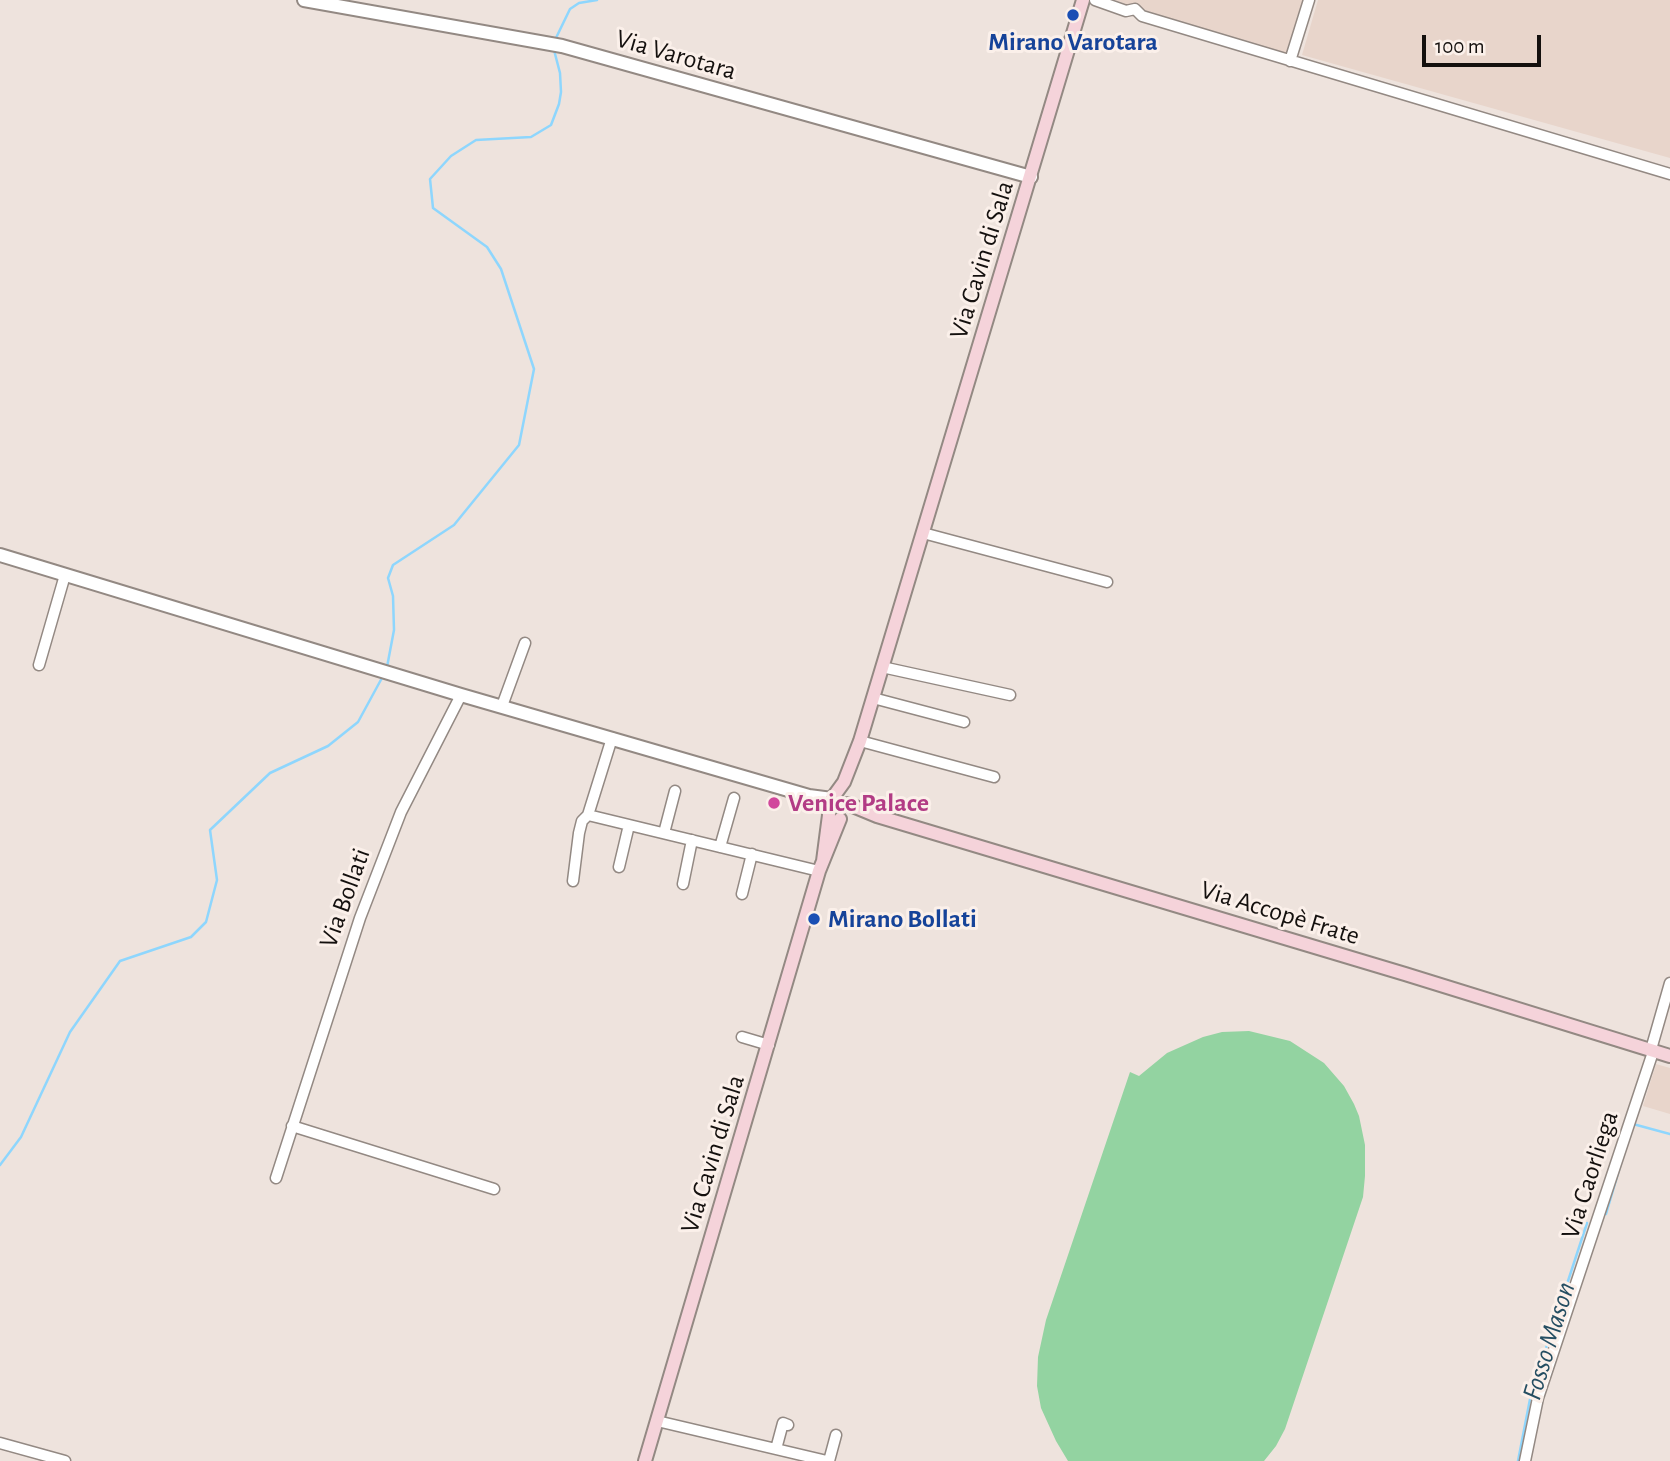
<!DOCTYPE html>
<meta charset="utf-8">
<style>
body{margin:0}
#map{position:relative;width:1670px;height:1461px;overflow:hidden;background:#eee3dd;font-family:"Alegreya Sans",sans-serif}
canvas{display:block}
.scale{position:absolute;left:1422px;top:35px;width:119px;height:32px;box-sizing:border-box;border:4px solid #14100e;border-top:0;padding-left:9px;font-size:21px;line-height:24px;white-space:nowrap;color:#14100e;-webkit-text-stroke:5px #fbf0ea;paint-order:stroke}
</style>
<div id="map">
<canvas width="1670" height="1461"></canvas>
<div class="scale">100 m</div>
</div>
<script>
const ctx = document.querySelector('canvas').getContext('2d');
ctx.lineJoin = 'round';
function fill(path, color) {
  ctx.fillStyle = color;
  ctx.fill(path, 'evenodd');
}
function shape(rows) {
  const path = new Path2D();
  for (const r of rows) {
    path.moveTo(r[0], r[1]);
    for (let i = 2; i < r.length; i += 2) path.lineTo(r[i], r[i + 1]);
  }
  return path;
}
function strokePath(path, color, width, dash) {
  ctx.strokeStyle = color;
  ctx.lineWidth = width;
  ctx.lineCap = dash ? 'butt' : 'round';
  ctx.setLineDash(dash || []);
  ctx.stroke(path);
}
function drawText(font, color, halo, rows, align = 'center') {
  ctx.font = font + ' "Alegreya Sans",sans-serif';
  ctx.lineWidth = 6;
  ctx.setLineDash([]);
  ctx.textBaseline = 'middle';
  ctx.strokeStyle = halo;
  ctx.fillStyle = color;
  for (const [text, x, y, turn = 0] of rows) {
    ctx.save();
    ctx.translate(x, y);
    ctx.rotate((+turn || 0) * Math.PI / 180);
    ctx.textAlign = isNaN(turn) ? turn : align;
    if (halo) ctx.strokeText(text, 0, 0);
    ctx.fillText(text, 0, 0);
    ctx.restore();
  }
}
fill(shape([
 [1114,0,1303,0,1285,57],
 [1318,0,1670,0,1670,158,1302,55],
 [1656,1064,1670,1068,1670,1114,1643,1106]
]), '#e8d5cb');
fill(shape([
 [1249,1031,1290,1041,1324,1063,1344,1086,1354,1104,1359,1116,1365,1145,1365,1176,1363,1197,1285,1429,1276,1446,1264,1461,1068,1461,1056,1441,1041,1408,1037,1386,1038,1357,1046,1320,1130,1072,1139,1076,1167,1053,1203,1037,1222,1032]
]), '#93d3a1');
strokePath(shape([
 [555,40,570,9,579,3,597,0],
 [387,667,394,630,393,596,388,578,393,565,454,525,519,445,534,369,501,269,487,247,433,208,430,179,451,156,476,140,531,137,551,125,559,104,561,92,560,73,554,50],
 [1633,1124,1670,1134],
 [0,1165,21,1137,70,1032,120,961,191,937,206,922,217,880,210,830,270,773,328,746,358,722,383,676],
 [1606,1214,1624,1153],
 [1518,1461,1531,1394,1587,1223]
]), '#8ed6fd', 2.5);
const minor = shape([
 [1095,0,1126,11,1135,9,1142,16,1670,174],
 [1290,61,1309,0],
 [923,533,1107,582],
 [39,665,65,575],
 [882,667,1010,695],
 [873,698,964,722],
 [502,706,525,643],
 [612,738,588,815,819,871],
 [860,741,994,777],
 [664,833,675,791],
 [720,847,734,798],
 [619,867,629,825],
 [573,881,579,833,582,821,588,815],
 [683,884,692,840],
 [742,894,752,854],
 [742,1037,769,1045],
 [292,1126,494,1189],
 [276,1178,360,918,401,812,461,695],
 [657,1421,827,1461],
 [0,1443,65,1461],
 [776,1449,783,1423,788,1425],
 [829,1461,836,1435],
 [1525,1461,1538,1398,1652,1055,1652,1046,1670,983]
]);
const tertiary = shape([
 [304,0,562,46,1031,177],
 [0,555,461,695,809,796,832,799]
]);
const secondary = shape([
 [848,804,877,816,1405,974,1670,1056],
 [823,861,829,815,828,804,844,782,860,741,1083,0],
 [645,1461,819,871,840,819]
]);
strokePath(minor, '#938983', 13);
strokePath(tertiary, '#938983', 16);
strokePath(secondary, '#938983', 16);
strokePath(minor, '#fff', 10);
strokePath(tertiary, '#fff', 12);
strokePath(secondary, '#f5d3da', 12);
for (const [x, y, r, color] of [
 [1073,15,7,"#1a4fb4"],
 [774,803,7,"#d1479c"],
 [814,919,7,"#1a4fb4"]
]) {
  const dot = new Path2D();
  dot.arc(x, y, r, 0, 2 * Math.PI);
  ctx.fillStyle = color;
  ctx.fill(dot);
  strokePath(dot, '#fbf0ea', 2.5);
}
drawText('bold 26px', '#164399', '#fbf0ea', [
 ["Mirano Varotara",1073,42],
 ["Mirano Bollati",828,919,"left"]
]);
drawText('26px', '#14100e', '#fbf0ea', [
 ["Via Varotara",676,55,16],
 ["Via Cavin di Sala",982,260,-73],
 ["Via Bollati",345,898,-70],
 ["Via Accopè Frate",1280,913,17],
 ["Via Cavin di Sala",713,1154,-73],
 ["Via Caorliega",1590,1175,-72]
]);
drawText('bold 26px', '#b23c85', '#fbf0ea', [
 ["Venice Palace",788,803]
], 'left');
drawText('italic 28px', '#254e62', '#fbf0ea', [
 ["Fosso Mason",1549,1341,-73]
]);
</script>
